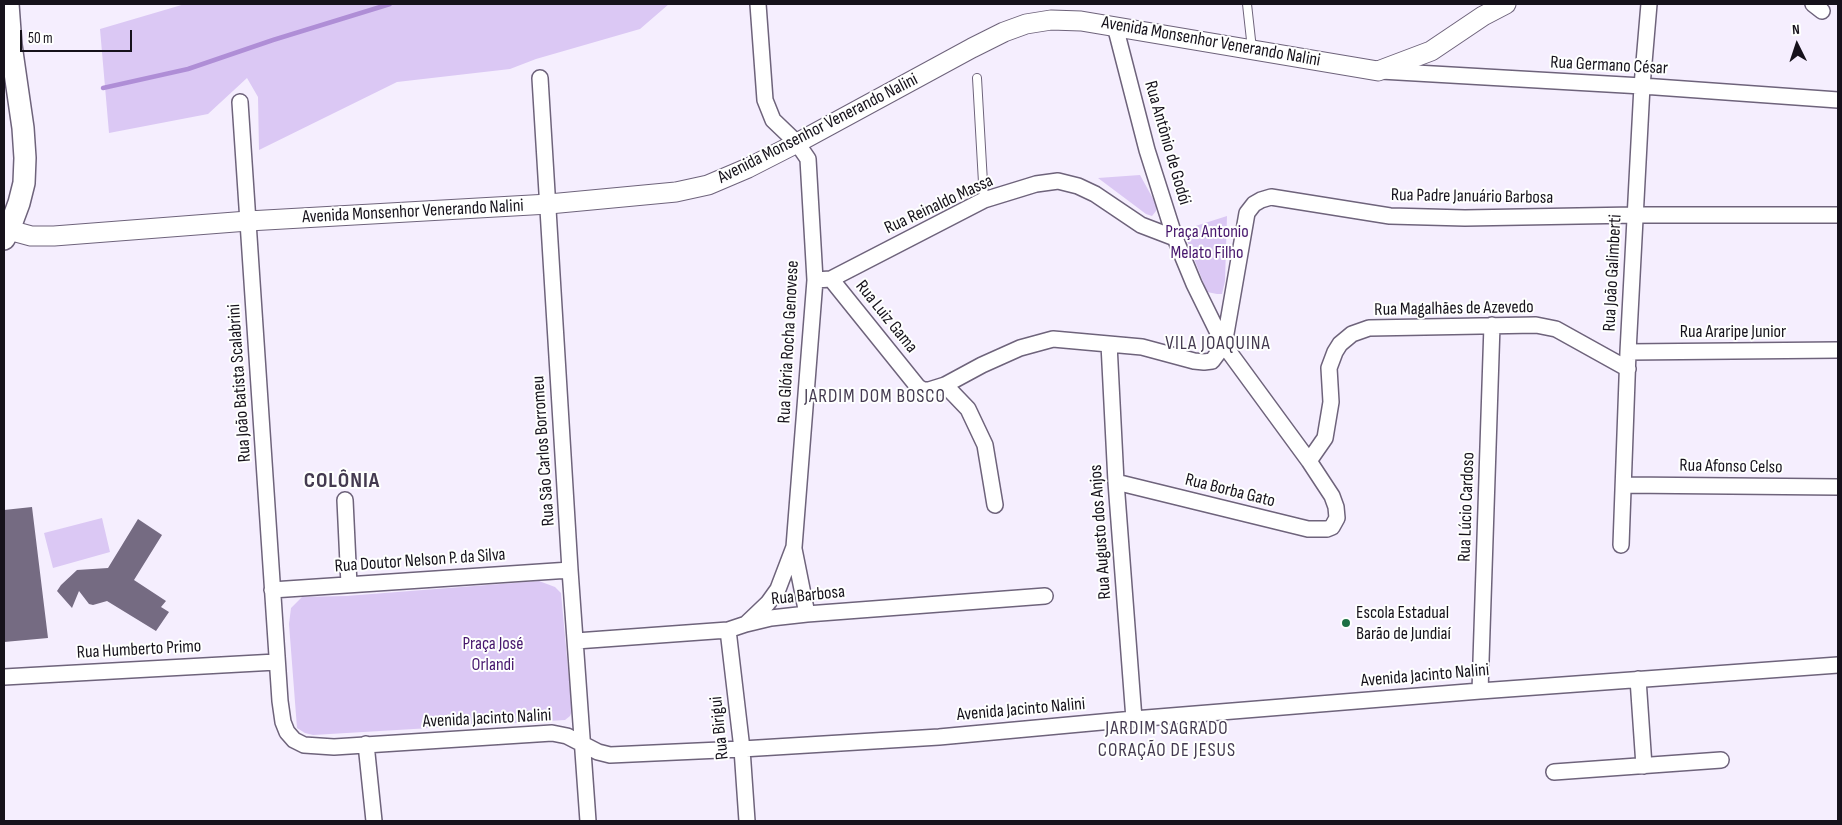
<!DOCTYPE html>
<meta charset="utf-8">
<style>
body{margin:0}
#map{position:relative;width:1842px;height:825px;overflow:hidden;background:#f5eefe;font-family:"Sofia Sans Condensed",sans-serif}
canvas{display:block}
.frame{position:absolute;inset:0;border:5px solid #16121b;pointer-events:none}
.north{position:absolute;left:1772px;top:20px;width:50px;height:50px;-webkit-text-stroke:4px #fefffe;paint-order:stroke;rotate:356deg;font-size:14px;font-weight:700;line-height:20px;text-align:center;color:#16121b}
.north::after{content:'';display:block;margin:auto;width:18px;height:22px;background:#16121b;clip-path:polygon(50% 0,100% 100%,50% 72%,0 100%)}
.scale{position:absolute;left:20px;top:30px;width:112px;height:22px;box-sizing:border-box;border:2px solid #16121b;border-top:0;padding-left:6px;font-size:15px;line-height:18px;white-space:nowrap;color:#16121b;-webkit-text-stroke:4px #fefffe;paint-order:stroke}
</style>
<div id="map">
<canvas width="1842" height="825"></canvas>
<div class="frame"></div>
<div class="north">N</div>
<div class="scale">50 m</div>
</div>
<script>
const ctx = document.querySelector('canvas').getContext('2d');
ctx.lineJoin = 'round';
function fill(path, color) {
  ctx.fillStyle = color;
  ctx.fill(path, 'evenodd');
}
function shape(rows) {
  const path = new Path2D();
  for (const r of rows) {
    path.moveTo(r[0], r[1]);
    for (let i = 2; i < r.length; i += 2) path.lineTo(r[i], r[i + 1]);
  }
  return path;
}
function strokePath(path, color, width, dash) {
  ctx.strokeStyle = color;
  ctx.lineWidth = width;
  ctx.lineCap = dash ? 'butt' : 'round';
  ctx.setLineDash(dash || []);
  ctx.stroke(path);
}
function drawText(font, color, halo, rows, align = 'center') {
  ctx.font = font + ' "Sofia Sans Condensed",sans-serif';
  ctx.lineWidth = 4;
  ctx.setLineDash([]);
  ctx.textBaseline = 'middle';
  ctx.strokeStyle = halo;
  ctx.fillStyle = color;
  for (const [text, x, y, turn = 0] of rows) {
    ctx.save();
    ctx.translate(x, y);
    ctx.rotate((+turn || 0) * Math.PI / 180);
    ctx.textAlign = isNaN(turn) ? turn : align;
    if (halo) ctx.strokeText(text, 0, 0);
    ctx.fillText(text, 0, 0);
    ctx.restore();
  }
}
fill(shape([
 [185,4,669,4,640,29,536,59,510,69,397,82,259,150,258,97,247,78,208,114,109,133,100,29],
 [1140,175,1156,204,1156,211,1152,216,1146,214,1098,178],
 [1227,216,1225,281,1222,294,1217,294,1207,292,1183,230],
 [102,518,110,552,53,568,44,533],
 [539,581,555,587,561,593,571,701,572,711,570,716,565,720,313,735,305,733,297,728,289,624,291,608,302,597,346,596]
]), '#dbc8f4');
strokePath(shape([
 [103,88,188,69,273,40,390,4]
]), '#af8ed6', 4.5);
fill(shape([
 [32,507,48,638,4,642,4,510],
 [138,519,162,535,134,580,166,601,161,607,169,612,156,631,107,601,93,605,89,604,79,591,72,608,57,591,61,585,77,570,108,568]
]), '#756b82');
const service = shape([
 [1247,4,1252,49],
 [977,78,984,200]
]);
const minor = shape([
 [1813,4,1822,11],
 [1115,26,1147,150,1175,238,1194,284,1224,345,1309,461,1332,496,1336,507,1337,518,1332,527,1327,529,1308,529,1116,482],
 [1381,71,1642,86,1838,100],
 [540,78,570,570,588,821],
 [240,102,280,701,283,722,287,732,294,740,304,745,334,747,552,733,567,736,598,752,610,755,742,749,939,737,1134,719,1480,691,1838,665],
 [831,279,984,200,1036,184,1058,181,1078,186,1095,194,1141,225,1175,238],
 [815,280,831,279,918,387,923,390,929,390,945,385,982,365,1020,348,1053,339,1142,347,1194,361,1204,362,1212,361,1224,345,1247,213,1254,204,1261,200,1271,197,1390,216,1465,218,1635,215,1838,215],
 [1109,344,1116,482,1134,719],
 [1628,352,1838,350],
 [945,385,968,409,985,445,995,505],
 [1309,461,1325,438,1331,402,1329,368,1335,352,1340,344,1352,334,1369,328,1536,325,1556,329,1628,369],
 [1624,485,1838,487],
 [345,500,349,585],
 [1621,545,1628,352,1642,86,1649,4],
 [794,549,807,614],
 [272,590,570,570],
 [746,624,768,603,778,589,794,547,815,280,808,159,797,143,773,120,765,100,758,4],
 [728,630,742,749,747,821],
 [576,641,728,630,746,624,771,618,807,614,1045,596],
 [4,677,276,662],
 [1638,679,1644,766],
 [1480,691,1492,325],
 [366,744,374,821],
 [1554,772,1721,760]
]);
const tertiary = shape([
 [9,230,31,236,54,236,248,221,549,204,676,192,708,185,748,168,797,143,972,48,1004,32,1026,24,1051,20,1081,21,1378,71,1431,51,1483,16,1506,4]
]);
const secondary = shape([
 [4,239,9,230,19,203,24,183,25,158,23,128,11,45,8,4]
]);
strokePath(service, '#6e637b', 10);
strokePath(minor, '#6e637b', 18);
strokePath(tertiary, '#6e637b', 21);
strokePath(secondary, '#6e637b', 24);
strokePath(service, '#fff', 8);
strokePath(minor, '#fff', 15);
strokePath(tertiary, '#fff', 19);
strokePath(secondary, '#fff', 21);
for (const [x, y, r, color] of [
 [1346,623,5,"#1c7144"]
]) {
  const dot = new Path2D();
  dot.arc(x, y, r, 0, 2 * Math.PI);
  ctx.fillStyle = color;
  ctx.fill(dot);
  strokePath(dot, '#fefffe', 2);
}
drawText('18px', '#16121b', '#fefffe', [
 ["Avenida Monsenhor Venerando Nalini",1211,42,10],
 ["Rua Germano César",1609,66,3],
 ["Avenida Monsenhor Venerando Nalini",818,129,-27],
 ["Rua Antônio de Godói",1167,143,74],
 ["Rua Padre Januário Barbosa",1472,197,1],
 ["Rua Reinaldo Massa",939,205,-25],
 ["Avenida Monsenhor Venerando Nalini",413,212,-3],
 ["Rua João Galimberti",1613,273,-87],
 ["Rua Magalhães de Azevedo",1454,309,-1],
 ["Rua Luiz Gama",886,317,51],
 ["Rua Araripe Junior",1733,332],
 ["Rua Glória Rocha Genovese",789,342,-87],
 ["Rua João Batista Scalabrini",240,383,-94],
 ["Rua São Carlos Borromeu",544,451,-94],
 ["Rua Afonso Celso",1731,467,1],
 ["Rua Borba Gato",1230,491,14],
 ["Rua Lúcio Cardoso",1467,507,-88],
 ["Rua Augusto dos Anjos",1101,532,-94],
 ["Rua Doutor Nelson P. da Silva",420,561,-4],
 ["Rua Barbosa",808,596,-6],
 ["Rua Humberto Primo",139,650,-3],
 ["Avenida Jacinto Nalini",1425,676,-5],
 ["Avenida Jacinto Nalini",1021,710,-5],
 ["Avenida Jacinto Nalini",487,719,-3],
 ["Rua Birigui",720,728,-96]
]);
drawText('18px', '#47176d', '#fefffe', [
 ["Praça Antonio",1207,232],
 ["Melato Filho",1207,253],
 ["Praça José",493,644],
 ["Orlandi",493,665]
]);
drawText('18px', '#16121b', '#fefffe', [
 ["Escola Estadual",1356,613],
 ["Barão de Jundiaí",1356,634]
], 'left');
ctx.letterSpacing = '1px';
drawText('19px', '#443a50', '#fefffe', [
 ["VILA JOAQUINA",1218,344],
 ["JARDIM DOM BOSCO",875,397],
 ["JARDIM SAGRADO",1167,729],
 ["CORAÇÃO DE JESUS",1167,751]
]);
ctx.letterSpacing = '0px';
ctx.letterSpacing = '1px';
drawText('bold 22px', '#443a50', '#fefffe', [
 ["COLÔNIA",342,481]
]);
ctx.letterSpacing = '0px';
</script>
